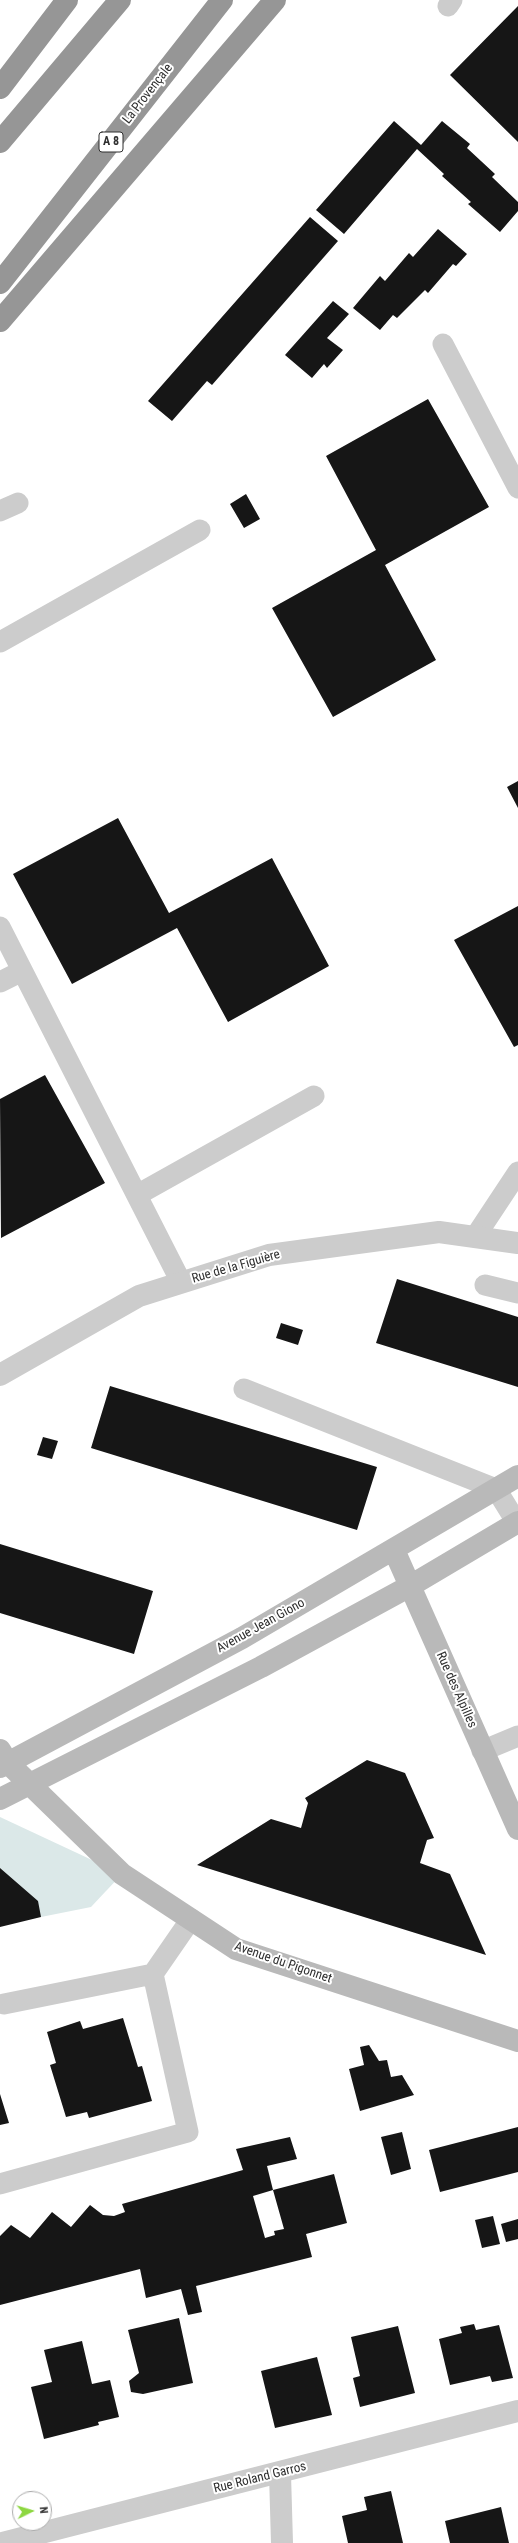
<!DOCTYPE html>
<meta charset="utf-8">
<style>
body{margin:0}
#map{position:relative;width:518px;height:2543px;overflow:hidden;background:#fff;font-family:"Roboto Condensed",sans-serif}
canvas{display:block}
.north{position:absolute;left:12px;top:2491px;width:40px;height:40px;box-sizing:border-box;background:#fff;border:1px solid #acacac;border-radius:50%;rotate:85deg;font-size:11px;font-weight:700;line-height:16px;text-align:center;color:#2f2f2f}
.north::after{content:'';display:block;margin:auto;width:14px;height:18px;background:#8dd741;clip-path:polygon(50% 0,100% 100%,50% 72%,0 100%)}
</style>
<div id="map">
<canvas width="518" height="2543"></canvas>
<div class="north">N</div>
</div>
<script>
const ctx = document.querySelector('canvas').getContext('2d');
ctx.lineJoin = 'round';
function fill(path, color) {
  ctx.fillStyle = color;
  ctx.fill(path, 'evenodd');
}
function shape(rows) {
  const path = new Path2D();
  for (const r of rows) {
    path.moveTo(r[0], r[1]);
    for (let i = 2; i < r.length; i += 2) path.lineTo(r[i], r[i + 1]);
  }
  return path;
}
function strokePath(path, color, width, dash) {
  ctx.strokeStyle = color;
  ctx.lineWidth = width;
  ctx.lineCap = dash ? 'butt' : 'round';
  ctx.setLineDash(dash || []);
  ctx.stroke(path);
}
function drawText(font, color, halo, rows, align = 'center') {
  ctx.font = font + ' "Roboto Condensed",sans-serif';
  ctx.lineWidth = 4;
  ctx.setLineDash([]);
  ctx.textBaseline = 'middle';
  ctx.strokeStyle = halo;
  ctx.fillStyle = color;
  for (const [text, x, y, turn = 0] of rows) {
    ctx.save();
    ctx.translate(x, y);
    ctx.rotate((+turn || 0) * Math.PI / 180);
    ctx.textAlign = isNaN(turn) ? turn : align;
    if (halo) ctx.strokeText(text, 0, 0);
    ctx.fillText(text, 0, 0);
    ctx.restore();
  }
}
fill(shape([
 [0,1817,122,1874,91,1907,41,1917,0,1871]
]), '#dbe8e8');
fill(shape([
 [518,6,518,142,450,75],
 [394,121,421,145,442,121,470,144,467,148,495,174,492,177,518,202,518,211,500,232,468,204,471,202,442,176,444,174,417,149,344,234,316,210],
 [310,217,338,241,212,385,207,381,172,421,148,401],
 [438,229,467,254,456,266,453,264,428,293,425,290,397,318,393,315,380,330,353,308,380,276,385,281,409,253,413,257],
 [333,301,349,314,327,338,343,350,327,368,324,364,312,378,285,355],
 [428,399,489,507,385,565,436,660,333,717,272,608,376,550,326,456],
 [246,494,260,519,244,528,230,504],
 [518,781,518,808,507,787],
 [118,818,169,913,272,858,329,966,228,1022,177,928,72,984,13,874],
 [518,906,518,1045,514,1047,454,940],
 [45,1075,105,1183,1,1238,0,1099],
 [397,1279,518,1317,518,1387,376,1343],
 [281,1323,303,1330,298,1345,276,1338],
 [110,1386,377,1467,357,1530,91,1448],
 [43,1437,58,1441,52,1459,37,1455],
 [0,1544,153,1591,134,1654,0,1613],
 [367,1760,405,1773,434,1838,427,1840,420,1863,450,1874,486,1955,197,1865,271,1819,301,1828,308,1803,305,1798],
 [0,1868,38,1901,41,1917,0,1927],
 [123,2018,138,2067,142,2066,152,2101,89,2118,87,2112,66,2117,50,2065,56,2063,47,2032,80,2021,83,2029],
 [369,2045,379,2061,387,2060,391,2077,402,2075,414,2095,360,2111,349,2069,364,2065,360,2047],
 [0,2094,9,2123,0,2125],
 [518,2127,518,2172,440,2192,429,2150],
 [402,2132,411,2169,391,2175,381,2137],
 [290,2137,297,2159,267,2166,273,2190,253,2196,265,2238,275,2235,274,2231,284,2229,273,2190,334,2174,347,2223,306,2234,312,2257,196,2286,202,2312,188,2315,181,2289,146,2298,140,2269,0,2305,0,2236,11,2225,30,2238,52,2212,71,2227,90,2205,103,2215,114,2216,125,2212,122,2204,243,2170,236,2149],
 [493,2216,500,2244,482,2248,475,2220],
 [518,2219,518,2239,506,2242,501,2224],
 [179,2318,193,2383,143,2394,131,2392,129,2381,139,2373,128,2330],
 [474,2324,476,2330,499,2325,513,2378,492,2382,490,2376,450,2385,439,2339,462,2333,460,2327],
 [398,2326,415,2393,360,2407,353,2378,360,2376,351,2337],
 [82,2341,92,2384,110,2380,119,2417,98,2422,99,2425,44,2439,31,2387,52,2382,44,2350],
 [317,2357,332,2415,275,2428,261,2371],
 [391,2491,403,2543,348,2543,342,2516,367,2510,364,2497],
 [501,2507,509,2543,450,2543,445,2521]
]), '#161616');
strokePath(shape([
 [448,6,452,0],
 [443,344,518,488],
 [0,511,18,503],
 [0,642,200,530],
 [0,927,181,1282],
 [0,982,22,971],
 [137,1195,314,1096],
 [475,1237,518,1172],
 [485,1285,518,1293],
 [244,1389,496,1489,517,1523],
 [482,1751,518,1736],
 [4,2004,153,1974],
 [0,2184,188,2132,153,1974,191,1919]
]), '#ccc', 21);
strokePath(shape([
 [0,1375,139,1296,269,1255,439,1232,518,1243],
 [280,2474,282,2543],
 [2,2543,518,2411]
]), '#ccc', 22);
strokePath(shape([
 [394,1550,518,1829],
 [0,1750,8,1763,122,1874,236,1949,518,2041],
 [0,1767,242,1638,518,1476],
 [0,1799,261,1667,410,1586,518,1522]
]), '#b9b9b9', 22);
strokePath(shape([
 [0,88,67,0],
 [0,142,120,0],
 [0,283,222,0],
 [0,321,275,0]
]), '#969696', 22);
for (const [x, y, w] of [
 [111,142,24]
]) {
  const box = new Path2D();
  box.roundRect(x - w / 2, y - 10, w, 20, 3);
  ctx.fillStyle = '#fff';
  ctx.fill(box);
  strokePath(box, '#2f2f2f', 1);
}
drawText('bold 12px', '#2f2f2f', null, [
 ["A 8",111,142]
]);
drawText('13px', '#2f2f2f', '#fff', [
 ["La Provençale",148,94,-52],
 ["Rue de la Figuière",236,1267,-16],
 ["Avenue Jean Giono",261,1626,-29],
 ["Rue des Alpilles",456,1690,66],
 ["Avenue du Pigonnet",283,1963,19],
 ["Rue Roland Garros",260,2478,-14]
]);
</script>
